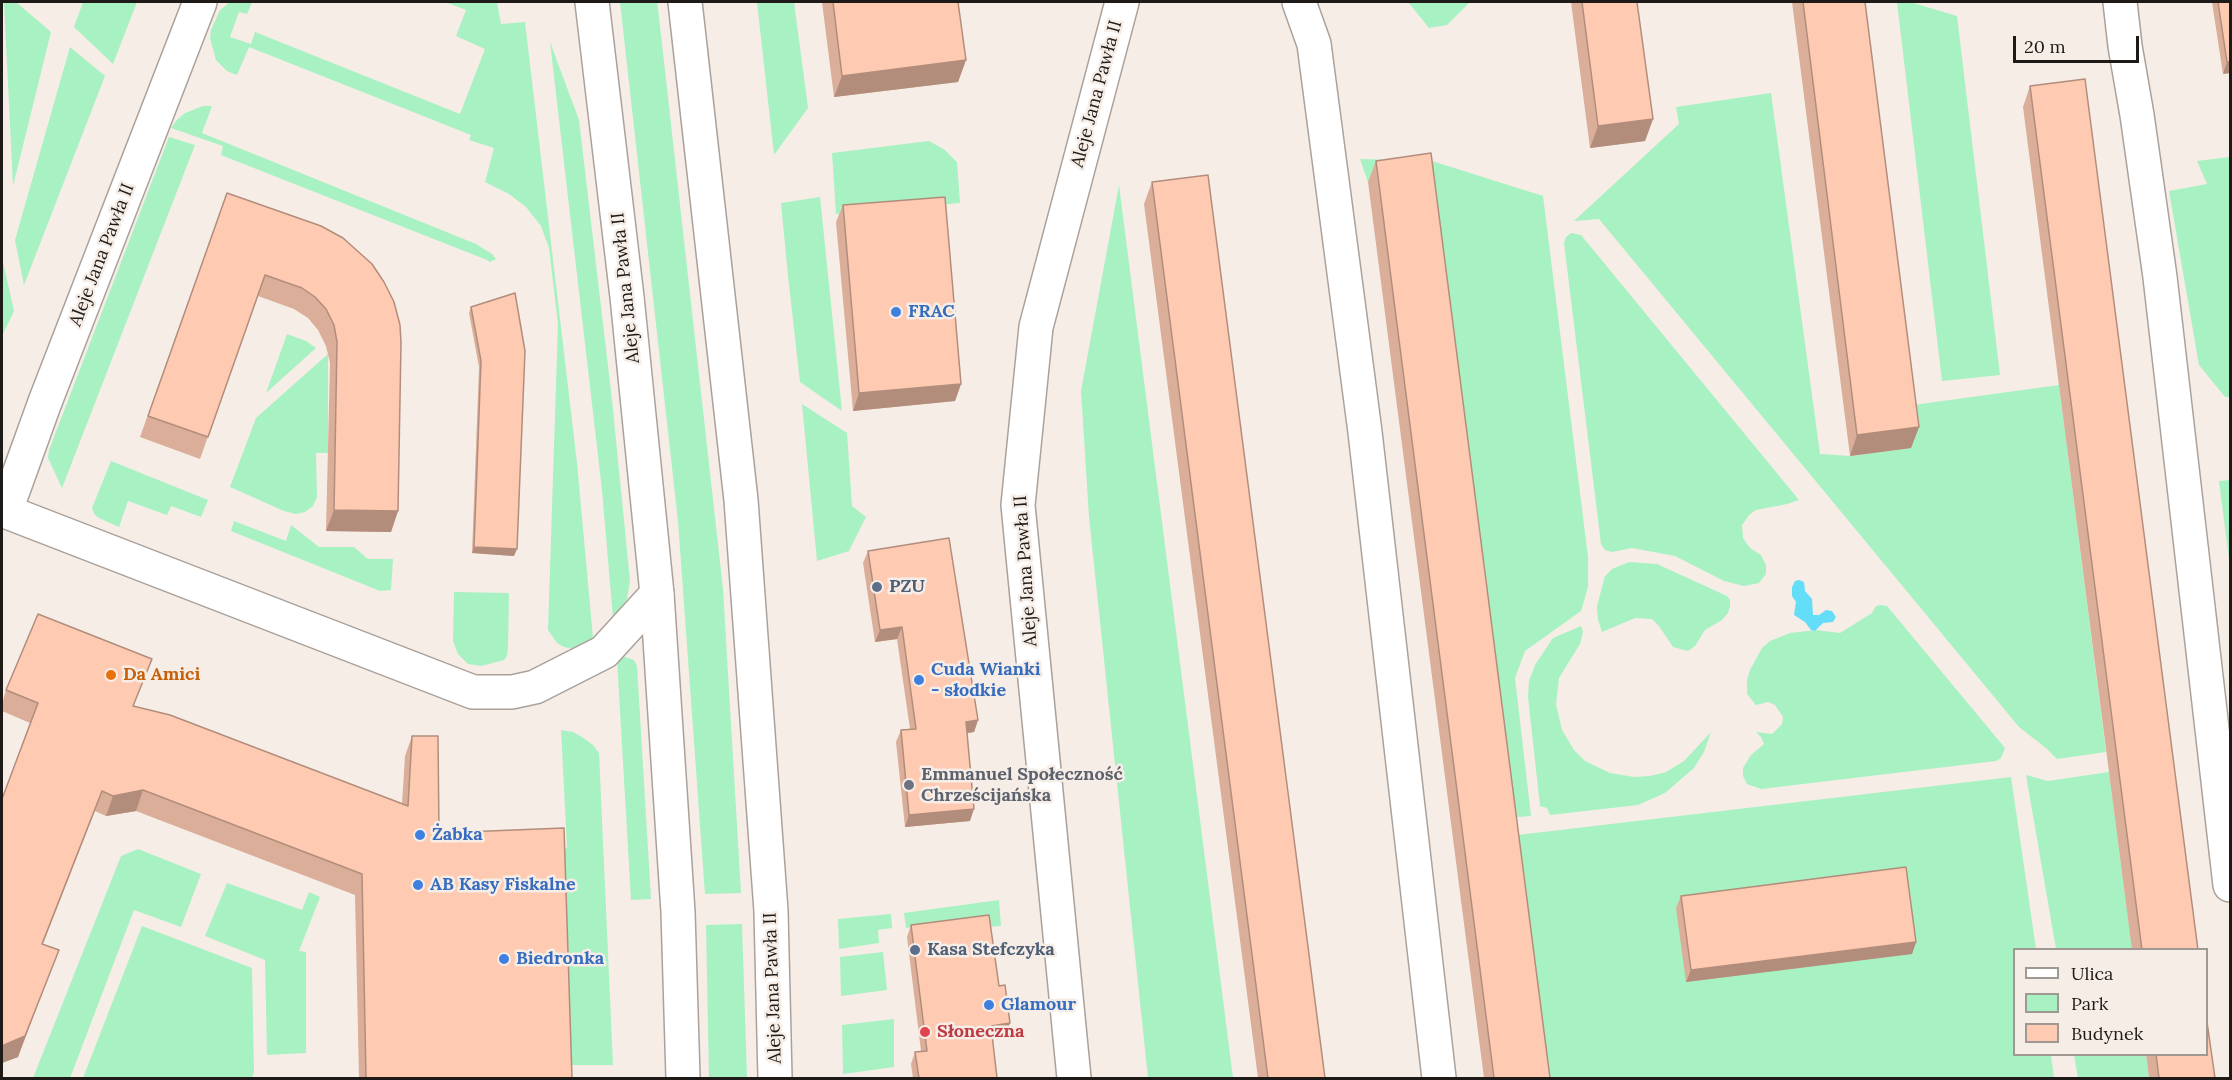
<!DOCTYPE html>
<meta charset="utf-8">
<style>
body{margin:0}
#map{position:relative;width:2232px;height:1080px;overflow:hidden;background:#f6ede7;font-family:Lora,serif}
canvas{display:block}
.frame{position:absolute;inset:0;border:3px solid #1d1a18;pointer-events:none}
.legend{position:absolute;left:2013px;top:948px;width:195px;height:108px;box-sizing:border-box;background:#f6ede7;border:2px solid #9f9994;margin:0;padding:8px 10px;list-style:none;font-size:18px;color:#1d1a18}
.legend li{display:flex;align-items:center;gap:12px;height:30px}
.legend b{width:30px;border:2px solid #9f9994}
.scale{position:absolute;left:2013px;top:36px;width:126px;height:27px;box-sizing:border-box;border:3px solid #1d1a18;border-top:0;padding-left:8px;font-size:18px;line-height:21px;white-space:nowrap;color:#1d1a18;-webkit-text-stroke:4px #f6ede7;paint-order:stroke}
</style>
<div id="map">
<canvas width="2232" height="1080"></canvas>
<div class="frame"></div>
<ul class="legend">
<li><b style="height:8px;background:#fff"></b>Ulica</li>
<li><b style="height:16px;background:#a8f1c2"></b>Park</li>
<li><b style="height:16px;background:#fecab1"></b>Budynek</li>
</ul>
<div class="scale">20 m</div>
</div>
<script>
const ctx = document.querySelector('canvas').getContext('2d');
ctx.lineJoin = 'round';
function fill(path, color) {
  ctx.fillStyle = color;
  ctx.fill(path, 'evenodd');
}
function shape(rows) {
  const path = new Path2D();
  for (const r of rows) {
    path.moveTo(r[0], r[1]);
    for (let i = 2; i < r.length; i += 2) path.lineTo(r[i], r[i + 1]);
  }
  return path;
}
function strokePath(path, color, width, dash) {
  ctx.strokeStyle = color;
  ctx.lineWidth = width;
  ctx.lineCap = dash ? 'butt' : 'round';
  ctx.setLineDash(dash || []);
  ctx.stroke(path);
}
function drawText(font, color, halo, rows, align = 'center') {
  ctx.font = font + ' Lora,serif';
  ctx.lineWidth = 5;
  ctx.setLineDash([]);
  ctx.textBaseline = 'middle';
  ctx.strokeStyle = halo;
  ctx.fillStyle = color;
  for (const [text, x, y, turn = 0] of rows) {
    ctx.save();
    ctx.translate(x, y);
    ctx.rotate((+turn || 0) * Math.PI / 180);
    ctx.textAlign = isNaN(turn) ? turn : align;
    if (halo) ctx.strokeText(text, 0, 0);
    ctx.fillText(text, 0, 0);
    ctx.restore();
  }
}
fill(shape([
 [4,2,16,2,51,32,13,186],
 [83,2,137,2,113,64,74,27],
 [230,2,252,2,247,14,239,12,230,37,251,44,255,32,460,114,485,49,456,36,466,10,445,2,497,2,501,24,525,22,577,463,593,638,584,647,578,650,564,647,557,643,548,630,558,324,549,248,541,226,526,207,509,194,485,182,494,148,469,140,471,135,249,47,237,75,227,71,216,60,210,38,211,30,220,10],
 [620,2,657,2,658,8,723,589,741,893,705,894,678,521],
 [757,2,794,2,808,108,774,155],
 [1408,2,1470,2,1447,25,1429,28],
 [1897,2,1910,2,1957,16,2000,375,1942,381],
 [550,42,579,120,612,400,630,581,627,599,613,618,602,490],
 [70,47,105,76,24,285,15,240],
 [1771,93,1820,454,1850,456,1911,448,1906,406,2059,385,2106,752,2057,759,2046,748,2019,727,1599,219,1574,221,1679,124,1676,107],
 [203,106,212,106,202,133,476,244,492,254,496,259,490,262,487,260,221,155,223,146,171,128,177,120,185,113],
 [169,137,195,145,62,488,48,458,49,450],
 [929,141,945,150,957,162,960,203,836,214,832,153],
 [2230,157,2230,397,2225,397,2199,365,2169,191,2207,184,2197,161],
 [1360,159,1432,161,1543,196,1588,557,1588,587,1581,611,1525,651,1515,678,1531,816,1506,818,1368,182],
 [1119,185,1233,1078,1148,1078,1089,517,1081,391],
 [820,197,842,411,800,382,788,276,781,203],
 [1571,233,1581,235,1799,500,1787,504,1756,510,1750,514,1742,525,1743,538,1750,548,1761,555,1766,565,1766,574,1759,583,1744,586,1724,581,1675,556,1632,548,1612,552,1605,550,1601,544,1564,243,1566,237],
 [2,257,14,311,2,336],
 [287,334,306,341,316,348,266,393],
 [328,354,328,453,316,453,317,497,313,506,305,512,296,514,284,511,230,487,256,418],
 [802,404,847,433,852,506,866,517,849,551,817,561],
 [111,461,208,500,201,517,171,506,167,515,128,501,119,527,99,518,94,514,92,508],
 [2230,480,2230,567,2219,481],
 [234,521,286,541,291,525,319,547,354,547,368,559,393,559,391,590,380,591,231,531],
 [1629,562,1657,564,1727,596,1730,600,1730,606,1728,613,1722,620,1705,630,1695,646,1688,651,1673,647,1659,626,1652,619,1635,618,1602,632,1598,620,1597,606,1605,576,1612,569],
 [454,592,509,593,508,648,507,656,504,660,481,666,468,664,458,654,453,641],
 [1881,605,1887,606,2005,748,2001,758,1996,761,1761,789,1747,784,1743,776,1743,768,1751,755,1764,744,1761,737,1756,732,1772,734,1782,724,1783,717,1775,705,1768,702,1756,705,1747,694,1747,680,1750,670,1762,648,1770,641,1790,633,1816,630,1840,633,1872,613,1876,606],
 [1581,626,1583,632,1580,644,1559,678,1556,704,1562,730,1574,750,1585,761,1610,773,1634,777,1650,776,1666,772,1684,761,1711,732,1704,752,1694,768,1665,793,1638,805,1550,815,1547,808,1540,806,1528,697,1529,681,1535,665,1553,638],
 [622,656,634,660,637,666,651,899,631,900,617,659],
 [561,730,573,732,582,737,593,745,599,753,613,1065,563,1065,557,849,567,848],
 [2109,772,2132,949,2056,949,2026,775,2048,781],
 [2011,777,2036,949,2014,950,2014,1054,2051,1055,2054,1078,1540,1078,1509,836],
 [138,849,201,874,181,927,134,910,70,1078,33,1078,121,856],
 [227,883,302,910,309,892,320,897,299,951,306,952,306,1053,267,1055,265,960,205,936],
 [999,900,1001,926,985,927,982,917,906,928,904,913],
 [891,914,892,928,878,930,879,943,839,949,838,919],
 [742,924,747,1078,709,1078,706,925],
 [142,926,252,968,254,1072,252,1078,83,1078],
 [883,952,887,990,841,996,840,957],
 [894,1019,894,1067,843,1074,842,1025],
 [2074,1055,2146,1055,2149,1078,2078,1078]
]), '#a8f1c2');
fill(shape([
 [1799,580,1804,582,1805,591,1812,599,1813,615,1819,615,1826,610,1832,611,1836,617,1833,622,1823,623,1815,631,1811,630,1805,622,1794,615,1796,602,1792,596,1792,587,1795,581]
]), '#63ddf8');
const street = shape([
 [1299,2,1314,44,1365,432,1439,1078],
 [2120,2,2125,46,2137,115,2160,277,2230,885],
 [2,510,473,692,512,692,535,687,604,652,657,594],
 [6,510,45,402,200,2],
 [1074,1078,1018,505,1036,327,1122,2]
]);
const secondary = shape([
 [592,2,627,297,657,594,678,912,683,1078],
 [685,2,741,500,771,911,775,1078]
]);
strokePath(street, '#aaa19b', 36);
strokePath(secondary, '#aaa19b', 36);
strokePath(street, '#fff', 33);
strokePath(secondary, '#fff', 33);
fill(shape([
 [822,2,958,2,966,60,958,82,834,97],
 [1571,2,1637,2,1653,119,1645,141,1590,148],
 [1792,2,1865,2,1919,427,1911,448,1850,456],
 [2212,2,2230,2,2230,73,2223,74],
 [2030,86,2198,950,2132,950,2023,107],
 [1376,161,1550,1078,1484,1078,1368,182],
 [1152,182,1325,1078,1258,1078,1144,204],
 [227,193,321,226,398,511,391,532,326,531,330,363,326,346,318,330,308,318,294,309,258,296,200,459,140,437],
 [843,205,961,384,955,401,853,411,836,222],
 [515,293,514,556,472,553,479,367,469,313,471,307],
 [868,551,978,720,974,732,967,733,970,821,905,827,896,742,901,730,910,729,897,639,875,642,863,563],
 [6,690,134,706,402,804,405,756,412,736,439,833,572,1078,359,1078,355,895,136,811,106,816,95,811,43,944,18,1057,2,1063,2,799,30,723,2,711,2,704],
 [1681,896,1916,942,1912,954,1686,982,1676,908],
 [911,925,999,986,1010,1023,1005,1035,992,1037,997,1078,913,1078,911,1064,915,1052,921,1051,907,937],
 [2146,1054,2206,1054,2215,1078,2149,1078]
]), '#daae98');
fill(shape([
 [966,60,958,82,834,97,842,76],
 [2227,62,2230,62,2230,73,2223,74],
 [1653,119,1645,141,1590,148,1598,126],
 [961,384,955,401,853,411,859,393],
 [1919,427,1911,448,1850,456,1857,435],
 [334,510,398,511,391,532,326,531],
 [474,547,517,549,514,556,472,553],
 [902,627,897,639,875,642,880,630],
 [978,720,974,732,961,734,966,722],
 [143,790,136,811,106,816,113,796],
 [974,809,970,821,905,827,909,815],
 [1916,942,1912,954,1686,982,1691,970],
 [51,970,18,1057,2,1063,2,1051,4,1045],
 [1010,1023,1005,1035,986,1038,991,1026]
]), '#b28d7c');
const building = shape([
 [833,2,958,2,966,60,842,76,833,2],
 [1582,2,1637,2,1653,119,1598,126,1582,2],
 [1803,2,1865,2,1919,427,1857,435,1803,2],
 [2218,2,2230,2,2230,62,2227,62,2218,2],
 [2085,79,2198,950,2142,950,2030,86,2085,79],
 [1431,153,1550,1078,1494,1078,1376,161,1431,153],
 [1208,175,1325,1078,1268,1078,1152,182,1208,175],
 [227,193,321,226,343,238,372,264,384,282,394,302,400,325,401,343,398,511,334,510,337,342,334,325,326,309,315,297,302,288,265,275,208,437,148,416,227,193],
 [945,197,961,384,859,393,843,205,945,197],
 [515,293,525,351,517,549,474,547,481,361,471,307,515,293],
 [949,538,978,720,966,722,974,809,909,815,901,730,916,729,902,627,880,630,868,551,949,538],
 [38,614,152,659,133,706,170,715,408,806,412,736,438,736,439,833,564,828,572,1078,366,1078,362,874,143,790,113,796,102,791,42,944,59,950,25,1036,4,1045,2,1051,2,799,38,703,6,690,38,614],
 [1906,867,1916,942,1691,970,1681,896,1906,867],
 [989,915,999,986,1005,985,1010,1023,991,1026,997,1078,919,1078,915,1052,927,1051,911,925,989,915],
 [2206,1015,2215,1078,2159,1078,2156,1054,2206,1054,2206,1015]
]);
fill(building, '#fecab1');
strokePath(building, '#b28d7c', 1.5);
for (const [x, y, r, color] of [
 [896,312,6,"#3f7fe0"],
 [877,587,6,"#5c6f8a"],
 [111,675,6,"#e8710a"],
 [919,680,6,"#3f7fe0"],
 [909,785,6,"#6b7280"],
 [420,835,6,"#3f7fe0"],
 [418,885,6,"#3f7fe0"],
 [915,950,6,"#5c6f8a"],
 [504,959,6,"#3f7fe0"],
 [989,1005,6,"#3f7fe0"],
 [925,1032,6,"#e0444e"]
]) {
  const dot = new Path2D();
  dot.arc(x, y, r, 0, 2 * Math.PI);
  ctx.fillStyle = color;
  ctx.fill(dot);
  strokePath(dot, '#f6ede7', 2);
}
drawText('18px', '#1d1a18', '#f6ede7', [
 ["Aleje Jana Pawła II",1097,94,-75],
 ["Aleje Jana Pawła II",102,255,-69],
 ["Aleje Jana Pawła II",626,288,-96],
 ["Aleje Jana Pawła II",1026,571,-94],
 ["Aleje Jana Pawła II",773,988,-92]
]);
drawText('bold 18px', '#366cbe', '#f6ede7', [
 ["FRAC",908,312],
 ["Cuda Wianki",931,670],
 ["- słodkie",931,691],
 ["Żabka",432,835],
 ["AB Kasy Fiskalne",430,885],
 ["Biedronka",516,959],
 ["Glamour",1001,1005]
], 'left');
drawText('bold 18px', '#4e5e75', '#f6ede7', [
 ["PZU",889,587],
 ["Kasa Stefczyka",927,950]
], 'left');
drawText('bold 18px', '#c56008', '#f6ede7', [
 ["Da Amici",123,675]
], 'left');
drawText('bold 18px', '#5b616d', '#f6ede7', [
 ["Emmanuel Społeczność",921,775],
 ["Chrześcijańska",921,796]
], 'left');
drawText('bold 18px', '#be3a42', '#f6ede7', [
 ["Słoneczna",937,1032]
], 'left');
</script>
